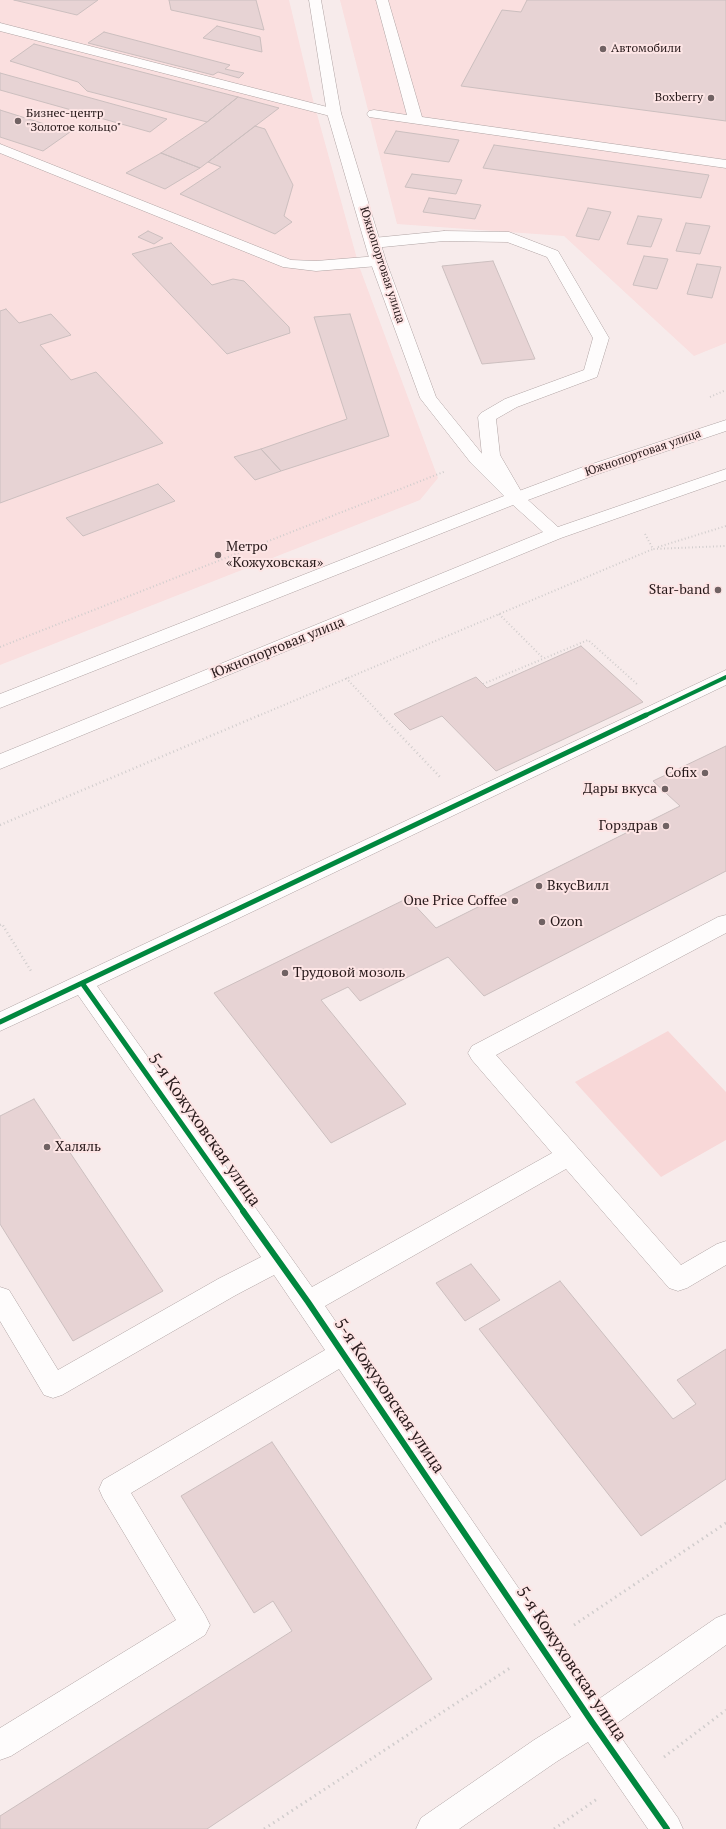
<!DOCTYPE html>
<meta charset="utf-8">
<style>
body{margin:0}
canvas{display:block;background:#f7ebeb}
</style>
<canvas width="726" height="1829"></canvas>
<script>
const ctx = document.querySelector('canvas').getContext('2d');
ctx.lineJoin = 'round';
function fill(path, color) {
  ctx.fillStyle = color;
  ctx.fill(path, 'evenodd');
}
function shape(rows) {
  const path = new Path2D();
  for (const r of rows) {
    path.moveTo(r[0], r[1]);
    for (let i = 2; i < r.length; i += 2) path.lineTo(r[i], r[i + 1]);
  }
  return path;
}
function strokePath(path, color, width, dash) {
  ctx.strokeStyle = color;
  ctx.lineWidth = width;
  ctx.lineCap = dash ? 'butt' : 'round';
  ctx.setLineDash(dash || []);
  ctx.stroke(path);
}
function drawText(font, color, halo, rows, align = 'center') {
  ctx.font = font + ' "PT Serif",serif';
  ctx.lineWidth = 4;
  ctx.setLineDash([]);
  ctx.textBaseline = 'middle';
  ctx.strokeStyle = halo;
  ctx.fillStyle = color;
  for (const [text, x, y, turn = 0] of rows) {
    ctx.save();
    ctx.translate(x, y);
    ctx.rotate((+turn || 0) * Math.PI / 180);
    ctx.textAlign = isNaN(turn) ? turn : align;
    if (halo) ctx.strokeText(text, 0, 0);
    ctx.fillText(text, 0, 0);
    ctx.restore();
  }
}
fill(shape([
 [0,0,289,0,312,96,359,266,438,478,420,500,0,665],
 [340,0,726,0,726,343,694,356,564,236,397,224]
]), '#fadfdf');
fill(shape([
 [668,1031,726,1092,726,1140,661,1177,575,1082]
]), '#f8d8d8');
const building = shape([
 [14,0,98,0,77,15,14,0],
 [169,0,256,0,264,30,171,10,169,0],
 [527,0,726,0,726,121,461,86,502,10,521,12,527,0],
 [217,26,260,37,262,52,203,38,217,26],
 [104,32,230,65,225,69,244,73,239,78,218,72,213,75,88,43,104,32],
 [34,44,238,97,207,122,87,91,78,82,10,61,34,44],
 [0,73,167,119,150,132,0,90,0,73],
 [238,97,279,108,200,168,161,153,207,122,238,97],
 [0,110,70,132,43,151,0,137,0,110],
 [255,126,265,129,293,185,284,216,292,222,275,234,180,194,221,167,208,162,255,126],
 [396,131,459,140,449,162,384,153,396,131],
 [494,145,709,175,701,198,483,168,494,145],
 [161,153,200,168,165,189,126,173,161,153],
 [412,174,462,180,456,194,405,187,412,174],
 [429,198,481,205,475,219,423,212,429,198],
 [588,208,611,212,599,240,576,236,588,208],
 [638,216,662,219,651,247,627,244,638,216],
 [686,223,710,226,700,254,676,251,686,223],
 [148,231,163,238,154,244,138,237,148,231],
 [171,243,212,285,233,279,244,281,289,327,290,333,227,354,132,254,171,243],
 [644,256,668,259,657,289,633,285,644,256],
 [493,261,535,359,482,364,442,266,493,261],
 [697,264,721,267,712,298,687,294,697,264],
 [6,309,19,323,51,314,71,335,40,345,71,380,96,372,163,443,0,503,0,311,6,309],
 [350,314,389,436,281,471,261,449,347,419,314,317,350,314],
 [261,449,281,471,255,480,234,457,261,449],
 [158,484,175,501,83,536,66,518,158,484],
 [581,646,643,702,496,771,442,716,410,730,394,714,476,677,487,688,581,646],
 [726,746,726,871,484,996,448,957,360,1001,348,987,321,1000,406,1104,331,1143,214,993,408,898,436,928,680,806,653,781,726,746],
 [34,1099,163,1291,73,1341,0,1224,0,1116,34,1099],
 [471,1264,500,1300,465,1321,436,1283,471,1264],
 [560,1281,673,1419,696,1404,677,1380,726,1349,726,1479,641,1536,479,1329,560,1281],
 [272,1442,432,1679,207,1829,0,1829,0,1816,292,1631,273,1601,254,1613,181,1496,272,1442]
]);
fill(building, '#e7d3d4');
strokePath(building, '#ccbfbf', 1);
const minor = shape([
 [376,0,388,0,422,117,726,160,726,168,369,117,367,114,369,111,374,110,407,115,376,0],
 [0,23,339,110,341,113,339,116,334,117,0,31,0,23],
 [0,144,291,260,316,261,378,256,383,258,386,261,383,264,378,266,316,271,283,267,0,153,0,144],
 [444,231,509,232,558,251,609,338,597,377,517,407,496,419,500,455,525,498,522,502,516,503,510,502,482,455,478,417,481,413,505,399,584,370,593,338,547,257,507,242,444,241,373,248,368,246,365,243,368,240,373,238,444,231],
 [726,670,726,685,97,986,312,1287,552,1153,472,1060,468,1053,472,1046,718,917,726,915,726,933,496,1055,681,1265,717,1244,726,1241,726,1265,687,1288,678,1291,669,1288,566,1169,325,1306,596,1701,716,1618,726,1614,726,1645,613,1726,678,1818,683,1829,648,1829,588,1742,556,1762,459,1829,416,1829,421,1818,534,1740,571,1717,339,1369,131,1493,205,1615,210,1625,205,1635,11,1756,0,1760,0,1728,176,1620,103,1498,99,1489,103,1480,325,1350,274,1275,236,1295,62,1395,53,1398,44,1395,0,1321,0,1287,9,1290,58,1370,218,1279,261,1257,78,995,0,1031,0,1012,726,670]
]);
const major = shape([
 [309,0,321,0,341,113,386,261,436,397,483,455,519,491,583,467,726,420,726,431,595,475,528,500,558,527,726,469,726,480,561,538,0,769,0,754,543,532,513,505,0,708,0,694,504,496,471,463,420,398,370,261,327,113,309,0]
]);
strokePath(minor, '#b0a4a4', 1);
strokePath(major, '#b0a4a4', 1);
strokePath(shape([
 [710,397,726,390],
 [645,534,653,549,726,546],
 [658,547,726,526],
 [499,614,543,658],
 [0,647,446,471],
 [346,678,382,716],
 [483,684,588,640,638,685],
 [258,716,653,549]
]), '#d1cdcd', 2, [1, 2.5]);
strokePath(shape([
 [381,715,441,778],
 [0,825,260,715],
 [0,925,2,924,31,971]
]), '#d1cdcd', 2.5, [1, 3]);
strokePath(shape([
 [574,1625,726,1523],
 [664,1757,726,1710],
 [264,1829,510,1668],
 [554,1829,597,1799]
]), '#d1cdcd', 3, [1.5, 4]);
fill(minor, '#fefcfc');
fill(major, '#fefcfc');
strokePath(shape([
 [644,716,726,677]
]), '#00873e', 4);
strokePath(shape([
 [82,983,244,1212],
 [0,1022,646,715]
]), '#00873e', 5);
strokePath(shape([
 [243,1211,308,1302,592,1722,667,1829]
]), '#00873e', 6);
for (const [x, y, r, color] of [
 [603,49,4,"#706263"],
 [711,98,4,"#706263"],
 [18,121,4,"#706263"],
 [218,555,4,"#706263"],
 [718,590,4,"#706263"],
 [705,773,4,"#706263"],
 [665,789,4,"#706263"],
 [666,826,4,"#706263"],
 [539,886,4,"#706263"],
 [515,901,4,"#706263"],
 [542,922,4,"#706263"],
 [285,973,4,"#706263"],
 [47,1147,4,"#706263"]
]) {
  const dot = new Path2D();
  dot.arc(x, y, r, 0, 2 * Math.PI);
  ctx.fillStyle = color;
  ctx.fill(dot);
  strokePath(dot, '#fde5e5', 1.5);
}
drawText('12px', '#27191a', '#fde5e5', [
 ["Автомобили",611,49],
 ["Boxberry",703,98,"right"],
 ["Бизнес-центр",26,114],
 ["\"Золотое кольцо\"",26,128]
], 'left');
drawText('12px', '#27191a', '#fde5e5', [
 ["Южнопортовая улица",382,265,72],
 ["Южнопортовая улица",643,453,-19]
]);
drawText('14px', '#27191a', '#fde5e5', [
 ["Метро",226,547],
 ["«Кожуховская»",226,563],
 ["Star-band",710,590,"right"],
 ["Cofix",697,773,"right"],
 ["Дары вкуса",657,789,"right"],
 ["Горздрав",658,826,"right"],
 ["ВкусВилл",547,886],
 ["One Price Coffee",507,901,"right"],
 ["Ozon",550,922],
 ["Трудовой мозоль",293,973],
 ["Халяль",55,1147]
], 'left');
drawText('14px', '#27191a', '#fde5e5', [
 ["Южнопортовая улица",278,648,-22]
]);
drawText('17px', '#27191a', '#fde5e5', [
 ["5-я Кожуховская улица",204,1130,55],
 ["5-я Кожуховская улица",389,1396,56],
 ["5-я Кожуховская улица",571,1664,56]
]);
</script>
